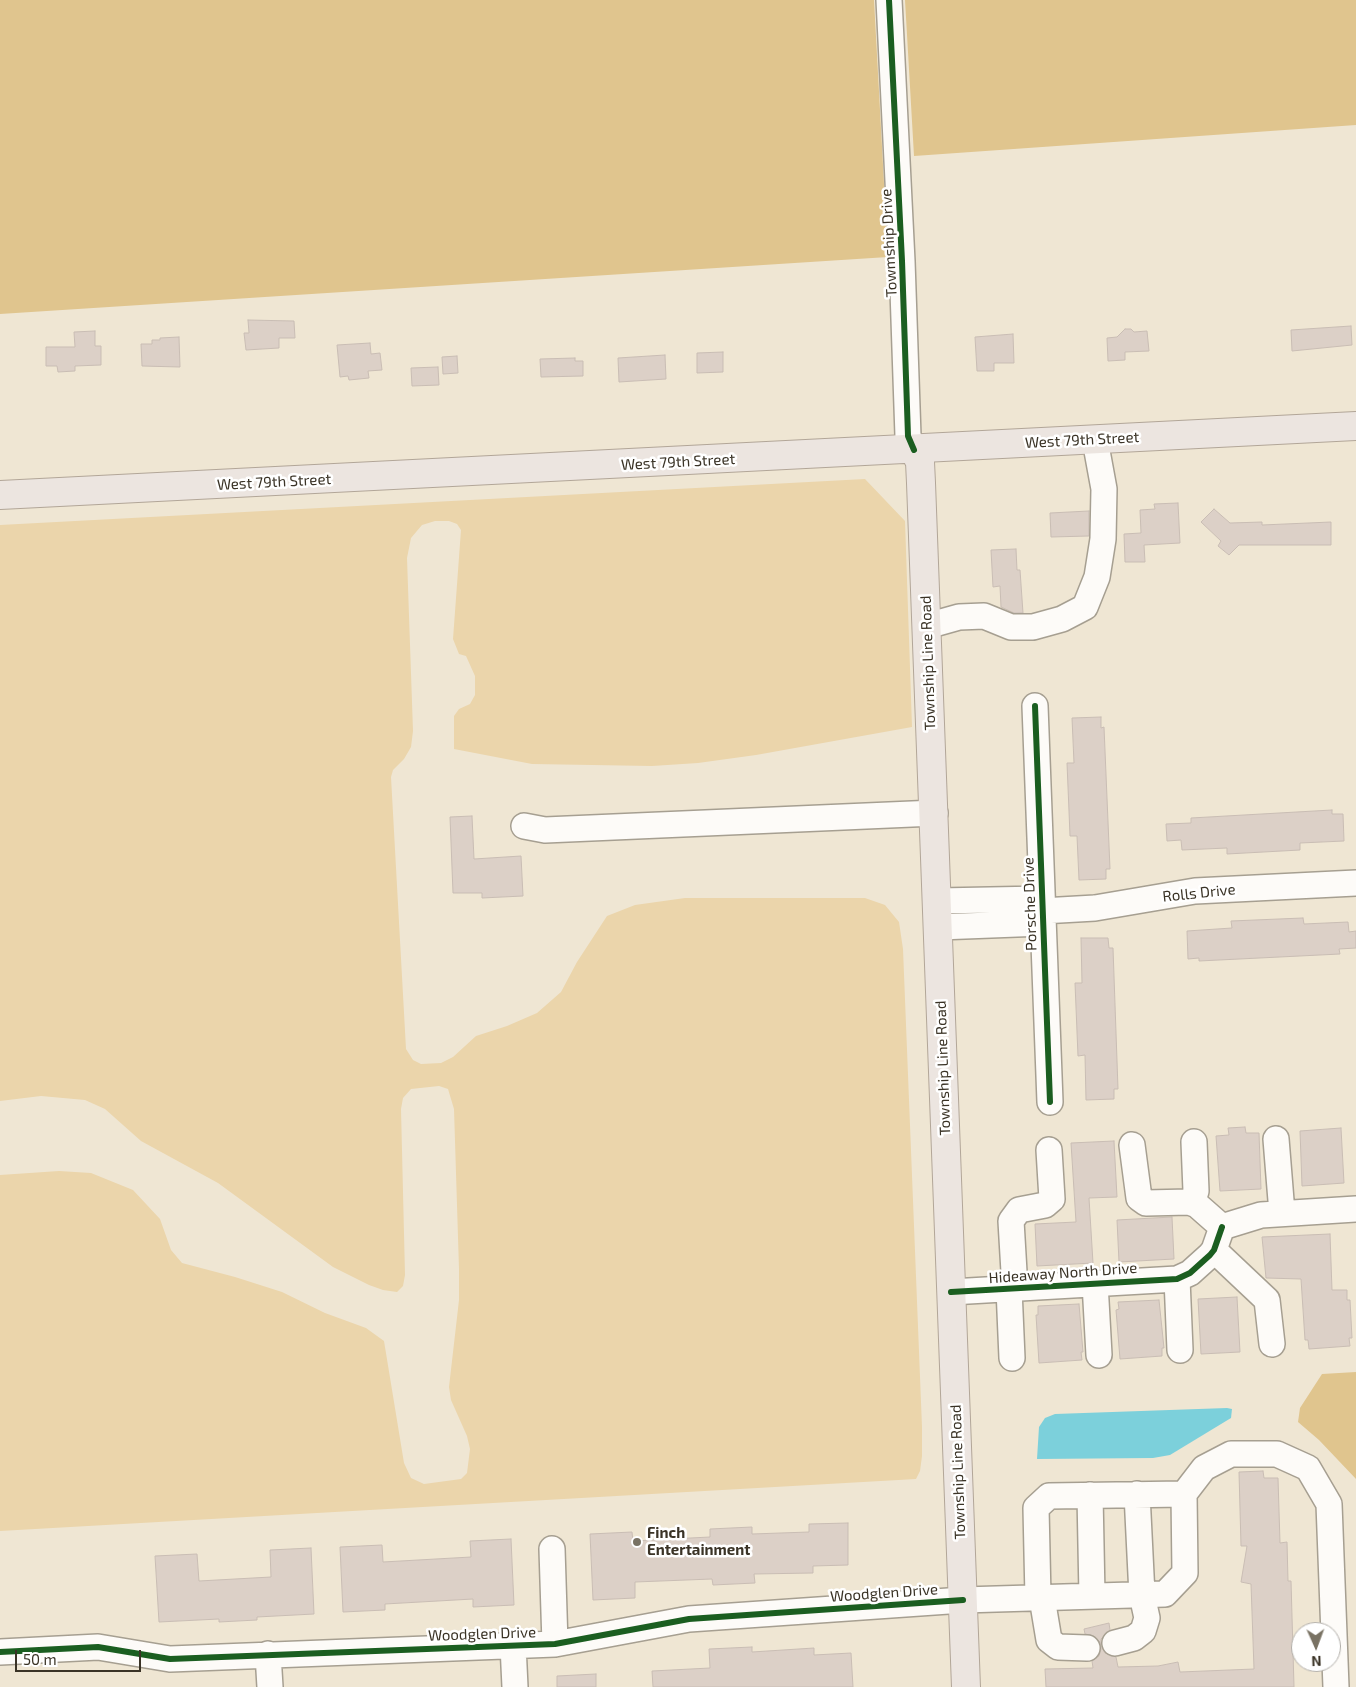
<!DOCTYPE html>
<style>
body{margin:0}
#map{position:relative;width:1356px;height:1687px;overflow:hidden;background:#efe6d3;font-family:"Exo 2",sans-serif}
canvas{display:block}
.north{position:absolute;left:1291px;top:1622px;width:50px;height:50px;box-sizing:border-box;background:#fff;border:1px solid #b0ada8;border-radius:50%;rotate:178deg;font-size:14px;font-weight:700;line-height:20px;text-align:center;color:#3a3326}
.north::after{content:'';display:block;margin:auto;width:18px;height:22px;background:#797263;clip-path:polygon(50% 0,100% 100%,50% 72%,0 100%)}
.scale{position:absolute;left:15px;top:1650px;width:126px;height:22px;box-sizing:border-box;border:2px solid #3a3326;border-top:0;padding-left:6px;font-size:15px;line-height:18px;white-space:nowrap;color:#3a3326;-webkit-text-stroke:4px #fff;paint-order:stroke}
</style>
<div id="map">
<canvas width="1356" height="1687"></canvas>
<div class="north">N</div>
<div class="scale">50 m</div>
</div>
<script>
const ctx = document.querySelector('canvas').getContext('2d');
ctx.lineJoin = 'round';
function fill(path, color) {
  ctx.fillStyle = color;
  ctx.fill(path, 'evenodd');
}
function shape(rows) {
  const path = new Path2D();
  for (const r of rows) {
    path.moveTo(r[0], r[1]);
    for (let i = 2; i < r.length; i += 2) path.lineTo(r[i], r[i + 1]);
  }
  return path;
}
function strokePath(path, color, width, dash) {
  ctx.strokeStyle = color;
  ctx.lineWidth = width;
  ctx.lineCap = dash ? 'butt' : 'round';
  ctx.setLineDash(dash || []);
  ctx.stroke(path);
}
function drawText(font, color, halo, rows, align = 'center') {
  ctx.font = font + ' "Exo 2",sans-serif';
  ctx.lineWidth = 5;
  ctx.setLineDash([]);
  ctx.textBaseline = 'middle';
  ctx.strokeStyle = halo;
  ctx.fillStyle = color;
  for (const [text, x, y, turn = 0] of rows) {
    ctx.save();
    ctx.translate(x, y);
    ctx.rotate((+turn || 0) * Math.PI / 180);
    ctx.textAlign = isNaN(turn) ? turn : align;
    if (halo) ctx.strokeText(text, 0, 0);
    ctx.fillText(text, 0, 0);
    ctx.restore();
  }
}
fill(shape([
 [865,479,905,521,912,727,756,755,698,763,652,766,532,764,454,749,454,716,459,709,470,704,475,695,475,676,466,656,459,654,453,639,461,530,457,524,449,521,435,521,422,525,411,538,407,558,413,731,411,747,404,759,393,770,391,777,406,1049,413,1060,421,1064,441,1063,453,1057,476,1036,507,1026,537,1013,561,992,577,962,607,916,635,905,685,898,865,898,885,905,899,922,903,949,922,1427,922,1456,920,1471,916,1479,0,1531,0,1175,59,1171,91,1173,133,1190,160,1219,171,1250,182,1263,235,1277,282,1292,325,1313,366,1328,384,1341,404,1463,411,1478,424,1484,461,1479,467,1473,470,1449,467,1436,451,1400,449,1387,459,1300,459,1269,454,1109,448,1089,439,1086,411,1089,403,1098,401,1109,405,1275,403,1286,397,1292,383,1290,369,1285,333,1267,218,1183,141,1141,105,1109,85,1100,41,1096,0,1101,0,525]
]), '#ebd5ab');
fill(shape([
 [0,0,874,0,888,257,0,314],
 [905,0,1356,0,1356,125,914,156],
 [1356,1372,1356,1479,1319,1440,1298,1422,1300,1408,1322,1374]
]), '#e0c58e');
fill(shape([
 [1227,1408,1232,1409,1231,1418,1170,1455,1153,1458,1037,1459,1039,1427,1045,1418,1055,1414]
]), '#7cd0db');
const building = shape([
 [248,320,294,321,295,338,279,338,279,348,246,350,244,333,249,333,248,320],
 [1351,326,1352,345,1292,351,1291,330,1351,326],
 [1125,329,1131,329,1134,332,1147,331,1149,351,1125,352,1125,360,1108,361,1107,338,1117,337,1125,329],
 [95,331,95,346,101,346,101,365,75,366,75,371,58,372,57,366,46,366,46,347,75,347,74,332,95,331],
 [1013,334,1014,363,994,363,994,371,977,371,975,337,1013,334],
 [179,337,180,367,142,366,141,344,152,344,152,340,160,340,160,338,179,337],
 [370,343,371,354,380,353,382,370,368,371,369,378,349,380,348,376,340,377,337,345,370,343],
 [723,352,723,372,697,373,697,353,723,352],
 [665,355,666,379,619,382,618,358,665,355],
 [457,356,458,373,443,374,442,357,457,356],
 [575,358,575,361,583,361,583,376,541,377,540,359,575,358],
 [438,367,439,385,412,386,411,368,438,367],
 [1178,503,1180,543,1144,545,1145,562,1125,562,1124,534,1141,533,1140,510,1155,509,1154,504,1178,503],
 [1214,509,1230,523,1262,522,1262,525,1331,522,1331,545,1239,545,1229,555,1218,546,1221,541,1201,522,1214,509],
 [1089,511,1089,536,1051,537,1050,513,1089,511],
 [1016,549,1017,570,1020,570,1023,613,1014,613,1001,607,1000,586,993,587,991,550,1016,549],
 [1101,717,1101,728,1104,727,1110,869,1106,869,1106,879,1079,880,1077,836,1070,836,1069,811,1067,763,1074,763,1072,718,1101,717],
 [1332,810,1332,814,1343,814,1344,841,1300,843,1300,850,1227,854,1227,848,1182,850,1181,840,1167,841,1166,824,1191,823,1191,818,1332,810],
 [472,816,474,859,521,856,523,896,482,898,482,893,453,893,450,817,472,816],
 [1303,918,1304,924,1348,922,1349,932,1356,931,1356,948,1339,949,1340,954,1199,961,1199,958,1188,959,1187,931,1232,928,1231,921,1303,918],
 [1081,938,1108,938,1109,948,1113,948,1118,1089,1114,1089,1114,1099,1086,1100,1085,1055,1078,1056,1075,983,1082,983,1081,938],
 [1245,1127,1246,1133,1259,1133,1261,1189,1220,1191,1216,1136,1229,1135,1228,1128,1245,1127],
 [1341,1128,1344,1183,1302,1186,1300,1131,1341,1128],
 [1114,1141,1117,1197,1089,1198,1093,1263,1037,1266,1035,1224,1076,1222,1071,1143,1114,1141],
 [1172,1217,1174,1259,1119,1262,1117,1220,1172,1217],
 [1330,1234,1332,1290,1347,1290,1347,1300,1350,1300,1352,1338,1349,1338,1350,1346,1309,1349,1308,1340,1305,1340,1301,1279,1266,1278,1262,1237,1330,1234],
 [1237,1297,1240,1352,1201,1354,1198,1299,1237,1297],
 [1159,1300,1164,1348,1162,1348,1162,1356,1120,1359,1116,1310,1119,1309,1118,1302,1159,1300],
 [1079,1304,1083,1352,1081,1352,1082,1360,1039,1363,1036,1315,1038,1315,1038,1306,1079,1304],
 [1263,1471,1264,1478,1278,1478,1280,1543,1287,1542,1288,1581,1291,1581,1294,1687,1046,1687,1045,1669,1093,1668,1092,1661,1099,1656,1101,1649,1100,1642,1094,1636,1085,1634,1084,1629,1109,1623,1110,1630,1101,1639,1101,1646,1105,1653,1116,1657,1118,1667,1158,1666,1178,1662,1180,1672,1254,1669,1251,1584,1241,1582,1247,1546,1241,1546,1239,1472,1263,1471],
 [848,1523,848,1565,813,1566,813,1573,754,1574,755,1583,713,1585,712,1579,635,1582,635,1598,593,1600,590,1534,632,1532,633,1541,710,1537,710,1529,752,1527,752,1534,809,1532,809,1524,848,1523],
 [511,1539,514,1605,473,1607,473,1599,385,1604,385,1610,343,1612,340,1547,382,1545,383,1562,471,1557,470,1541,511,1539],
 [311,1548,314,1614,257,1617,257,1620,219,1622,219,1619,159,1622,155,1556,197,1554,199,1581,271,1577,270,1550,311,1548],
 [752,1647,752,1652,814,1648,814,1655,851,1653,853,1687,653,1687,652,1671,710,1668,709,1649,752,1647],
 [596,1674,596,1687,557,1687,557,1676,596,1674]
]);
fill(building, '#dcd0c7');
strokePath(building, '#c9bdb4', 1);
const minor = shape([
 [889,0,902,261,908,436,914,450],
 [927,626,959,617,984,616,1011,627,1033,627,1062,619,1085,607,1097,577,1103,539,1104,489,1095,440],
 [1035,706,1050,1102],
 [524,826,545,830,935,813],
 [938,901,1042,899],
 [1042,911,1095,908,1195,891,1356,883],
 [939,927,1043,923],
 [1276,1139,1282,1213],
 [1132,1145,1139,1198,1146,1203,1189,1202,1197,1205,1222,1227],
 [1192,1203,1196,1191,1194,1142],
 [1222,1227,1261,1215,1356,1209],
 [1214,1250,1267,1300,1272,1344],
 [1177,1279,1180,1350],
 [1095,1283,1099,1355],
 [1009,1289,1012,1358],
 [1015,1289,1011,1221,1019,1210,1045,1205,1052,1199,1049,1150],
 [951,1292,1177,1279,1190,1273,1210,1255,1214,1250,1222,1227],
 [1090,1495,1092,1596],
 [552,1549,555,1644],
 [1038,1598,1036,1508,1049,1496,1184,1494],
 [1042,1598,1049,1640,1058,1647,1087,1648],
 [1115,1643,1134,1638,1143,1631,1147,1618,1142,1595,1137,1494],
 [513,1645,515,1687],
 [0,1652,98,1647,170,1659,555,1644,689,1619,963,1600,1165,1594,1185,1573,1184,1494,1204,1468,1231,1454,1277,1454,1308,1468,1329,1504,1336,1687],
 [268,1654,270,1687]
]);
const major = shape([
 [914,450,920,462,921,483,966,1687],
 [0,495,1356,426]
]);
strokePath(minor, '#a69f91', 28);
strokePath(major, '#b2a698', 30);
strokePath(minor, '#fdfbf8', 25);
strokePath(major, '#ece5e0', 28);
strokePath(shape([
 [889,0,902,261,908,436,914,450],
 [1035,706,1050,1102],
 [951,1292,1177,1279,1190,1273,1210,1255,1214,1250,1222,1227],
 [0,1652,98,1647,170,1659,555,1644,689,1619,963,1600]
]), '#1b5e20', 6);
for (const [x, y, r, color] of [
 [637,1542,5,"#797263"]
]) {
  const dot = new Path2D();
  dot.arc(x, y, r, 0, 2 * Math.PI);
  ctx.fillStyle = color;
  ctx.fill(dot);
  strokePath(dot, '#fff', 2);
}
drawText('15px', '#3a3326', '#fff', [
 ["Towmship Drive",889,243,-93],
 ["West 79th Street",1082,440,-3],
 ["West 79th Street",678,462,-3],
 ["West 79th Street",274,482,-3],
 ["Township Line Road",928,663,-92],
 ["Rolls Drive",1199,893,-6],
 ["Porsche Drive",1030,904,-92],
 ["Township Line Road",943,1068,-92],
 ["Hideaway North Drive",1063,1273,-4],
 ["Township Line Road",958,1472,-92],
 ["Woodglen Drive",884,1593,-4],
 ["Woodglen Drive",482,1634,-2]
]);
drawText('bold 15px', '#3a3326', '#fff', [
 ["Finch",647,1533],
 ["Entertainment",647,1550]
], 'left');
</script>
